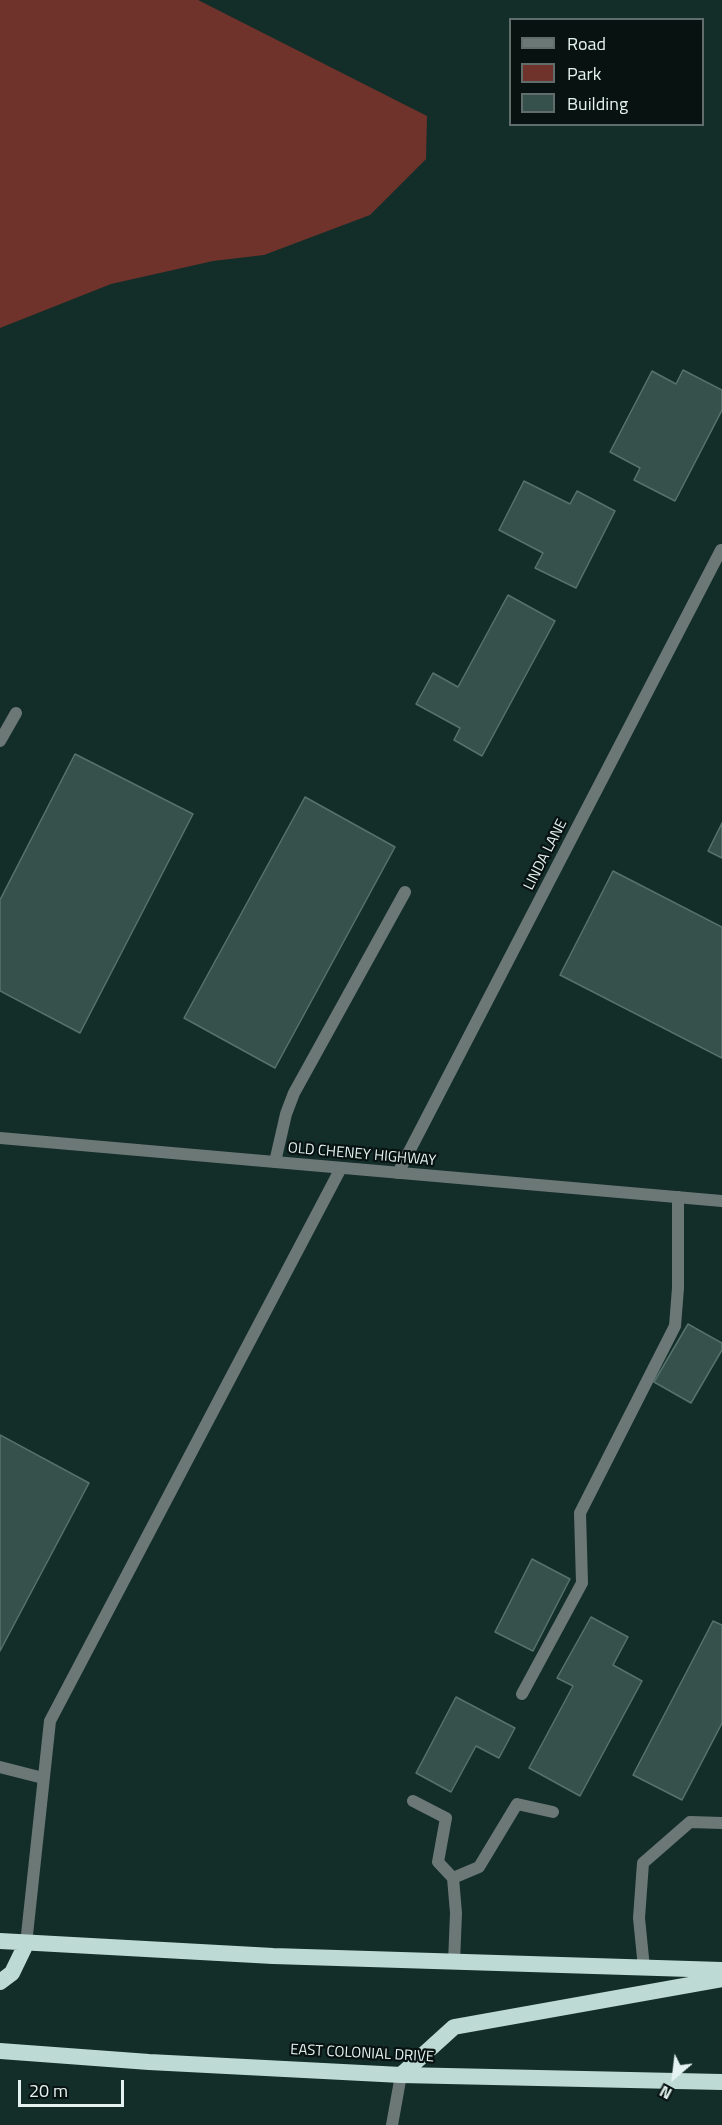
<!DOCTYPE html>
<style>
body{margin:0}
#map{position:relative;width:722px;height:2125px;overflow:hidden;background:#132d29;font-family:"Titillium Web",sans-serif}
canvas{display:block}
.legend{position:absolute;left:509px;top:18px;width:195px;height:108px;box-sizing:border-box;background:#081311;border:2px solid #606d6a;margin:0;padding:8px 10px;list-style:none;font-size:18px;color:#e4f3f0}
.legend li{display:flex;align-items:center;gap:12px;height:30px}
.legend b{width:30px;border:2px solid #606d6a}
.north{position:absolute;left:644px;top:2047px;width:60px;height:60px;-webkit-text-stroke:4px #081311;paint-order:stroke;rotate:208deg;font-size:16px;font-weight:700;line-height:24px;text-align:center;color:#e4f3f0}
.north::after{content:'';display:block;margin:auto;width:21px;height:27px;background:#e4f3f0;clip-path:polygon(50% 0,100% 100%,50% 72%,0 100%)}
.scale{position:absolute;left:18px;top:2080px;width:106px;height:27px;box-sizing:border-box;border:3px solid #e4f3f0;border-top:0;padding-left:8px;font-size:18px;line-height:21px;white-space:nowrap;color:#e4f3f0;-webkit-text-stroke:4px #081311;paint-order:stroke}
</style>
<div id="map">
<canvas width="722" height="2125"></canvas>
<ul class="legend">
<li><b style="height:8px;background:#6c7876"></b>Road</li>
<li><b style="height:16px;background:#70332b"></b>Park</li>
<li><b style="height:16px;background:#36514c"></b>Building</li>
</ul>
<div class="north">N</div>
<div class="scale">20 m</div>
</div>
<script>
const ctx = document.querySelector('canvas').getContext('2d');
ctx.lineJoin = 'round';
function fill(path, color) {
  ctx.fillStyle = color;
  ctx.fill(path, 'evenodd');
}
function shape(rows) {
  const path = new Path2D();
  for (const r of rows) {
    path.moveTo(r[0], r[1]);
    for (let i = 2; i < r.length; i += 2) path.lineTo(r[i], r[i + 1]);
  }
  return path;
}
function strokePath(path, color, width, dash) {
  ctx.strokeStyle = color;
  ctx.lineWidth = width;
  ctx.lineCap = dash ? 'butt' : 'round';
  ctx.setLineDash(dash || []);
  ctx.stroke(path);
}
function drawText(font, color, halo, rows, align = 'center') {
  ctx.font = font + ' "Titillium Web",sans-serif';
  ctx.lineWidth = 4.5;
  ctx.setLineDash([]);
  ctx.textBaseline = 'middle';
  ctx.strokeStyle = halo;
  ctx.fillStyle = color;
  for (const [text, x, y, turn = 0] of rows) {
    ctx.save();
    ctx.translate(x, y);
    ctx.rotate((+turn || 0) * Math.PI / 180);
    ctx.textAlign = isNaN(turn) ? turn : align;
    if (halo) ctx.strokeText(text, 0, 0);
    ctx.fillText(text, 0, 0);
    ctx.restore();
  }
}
fill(shape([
 [0,0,198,0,427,116,426,159,370,215,264,255,213,261,111,284,0,328]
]), '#70332b');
const building = shape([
 [683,370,722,390,722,410,675,501,634,480,640,468,610,452,652,371,676,384,683,370],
 [524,481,570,504,577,491,615,511,576,588,535,568,543,553,499,530,524,481],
 [508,595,555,621,482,756,454,740,460,728,416,704,433,673,458,687,508,595],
 [75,754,193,814,80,1033,0,991,0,900,75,754],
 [305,797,395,847,275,1068,184,1018,305,797],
 [722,823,722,858,708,851,722,823],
 [613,871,722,927,722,1058,560,975,613,871],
 [688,1324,722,1343,722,1350,691,1403,654,1382,688,1324],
 [0,1435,89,1483,0,1651,0,1435],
 [532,1559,570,1579,533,1651,495,1632,532,1559],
 [591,1617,628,1637,613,1665,642,1681,580,1796,529,1768,573,1686,557,1678,591,1617],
 [713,1621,722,1625,722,1723,682,1800,633,1775,713,1621],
 [456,1697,515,1728,499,1758,476,1746,451,1792,416,1773,456,1697]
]);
fill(building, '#36514c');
strokePath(building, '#56726d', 1.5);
strokePath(shape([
 [0,741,16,713],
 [275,1162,286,1114,294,1093,405,892],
 [522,1694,582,1583,580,1513,675,1326,678,1288,678,1197],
 [0,1767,43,1778],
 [413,1801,446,1818,438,1862,453,1878,456,1913,454,1962],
 [453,1878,479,1867,517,1804,553,1812],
 [26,1944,50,1721,341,1168],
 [644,1968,639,1918,643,1863,690,1822,722,1823],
 [392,2125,401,2075]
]), '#6c7876', 12);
strokePath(shape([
 [398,1173,721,550]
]), '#6c7876', 12);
strokePath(shape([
 [0,1138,722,1201]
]), '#6c7876', 12);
strokePath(shape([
 [0,1941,273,1956,722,1970],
 [0,1982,12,1973,26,1944],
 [0,2051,149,2062,401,2075,722,2082],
 [401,2075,454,2027,722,1979]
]), '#bedad4', 16);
drawText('15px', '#e4f3f0', '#081311', [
 ["LINDA LANE",546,855,-63],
 ["OLD CHENEY HIGHWAY",362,1155,5],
 ["EAST COLONIAL DRIVE",362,2054,3]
]);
</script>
